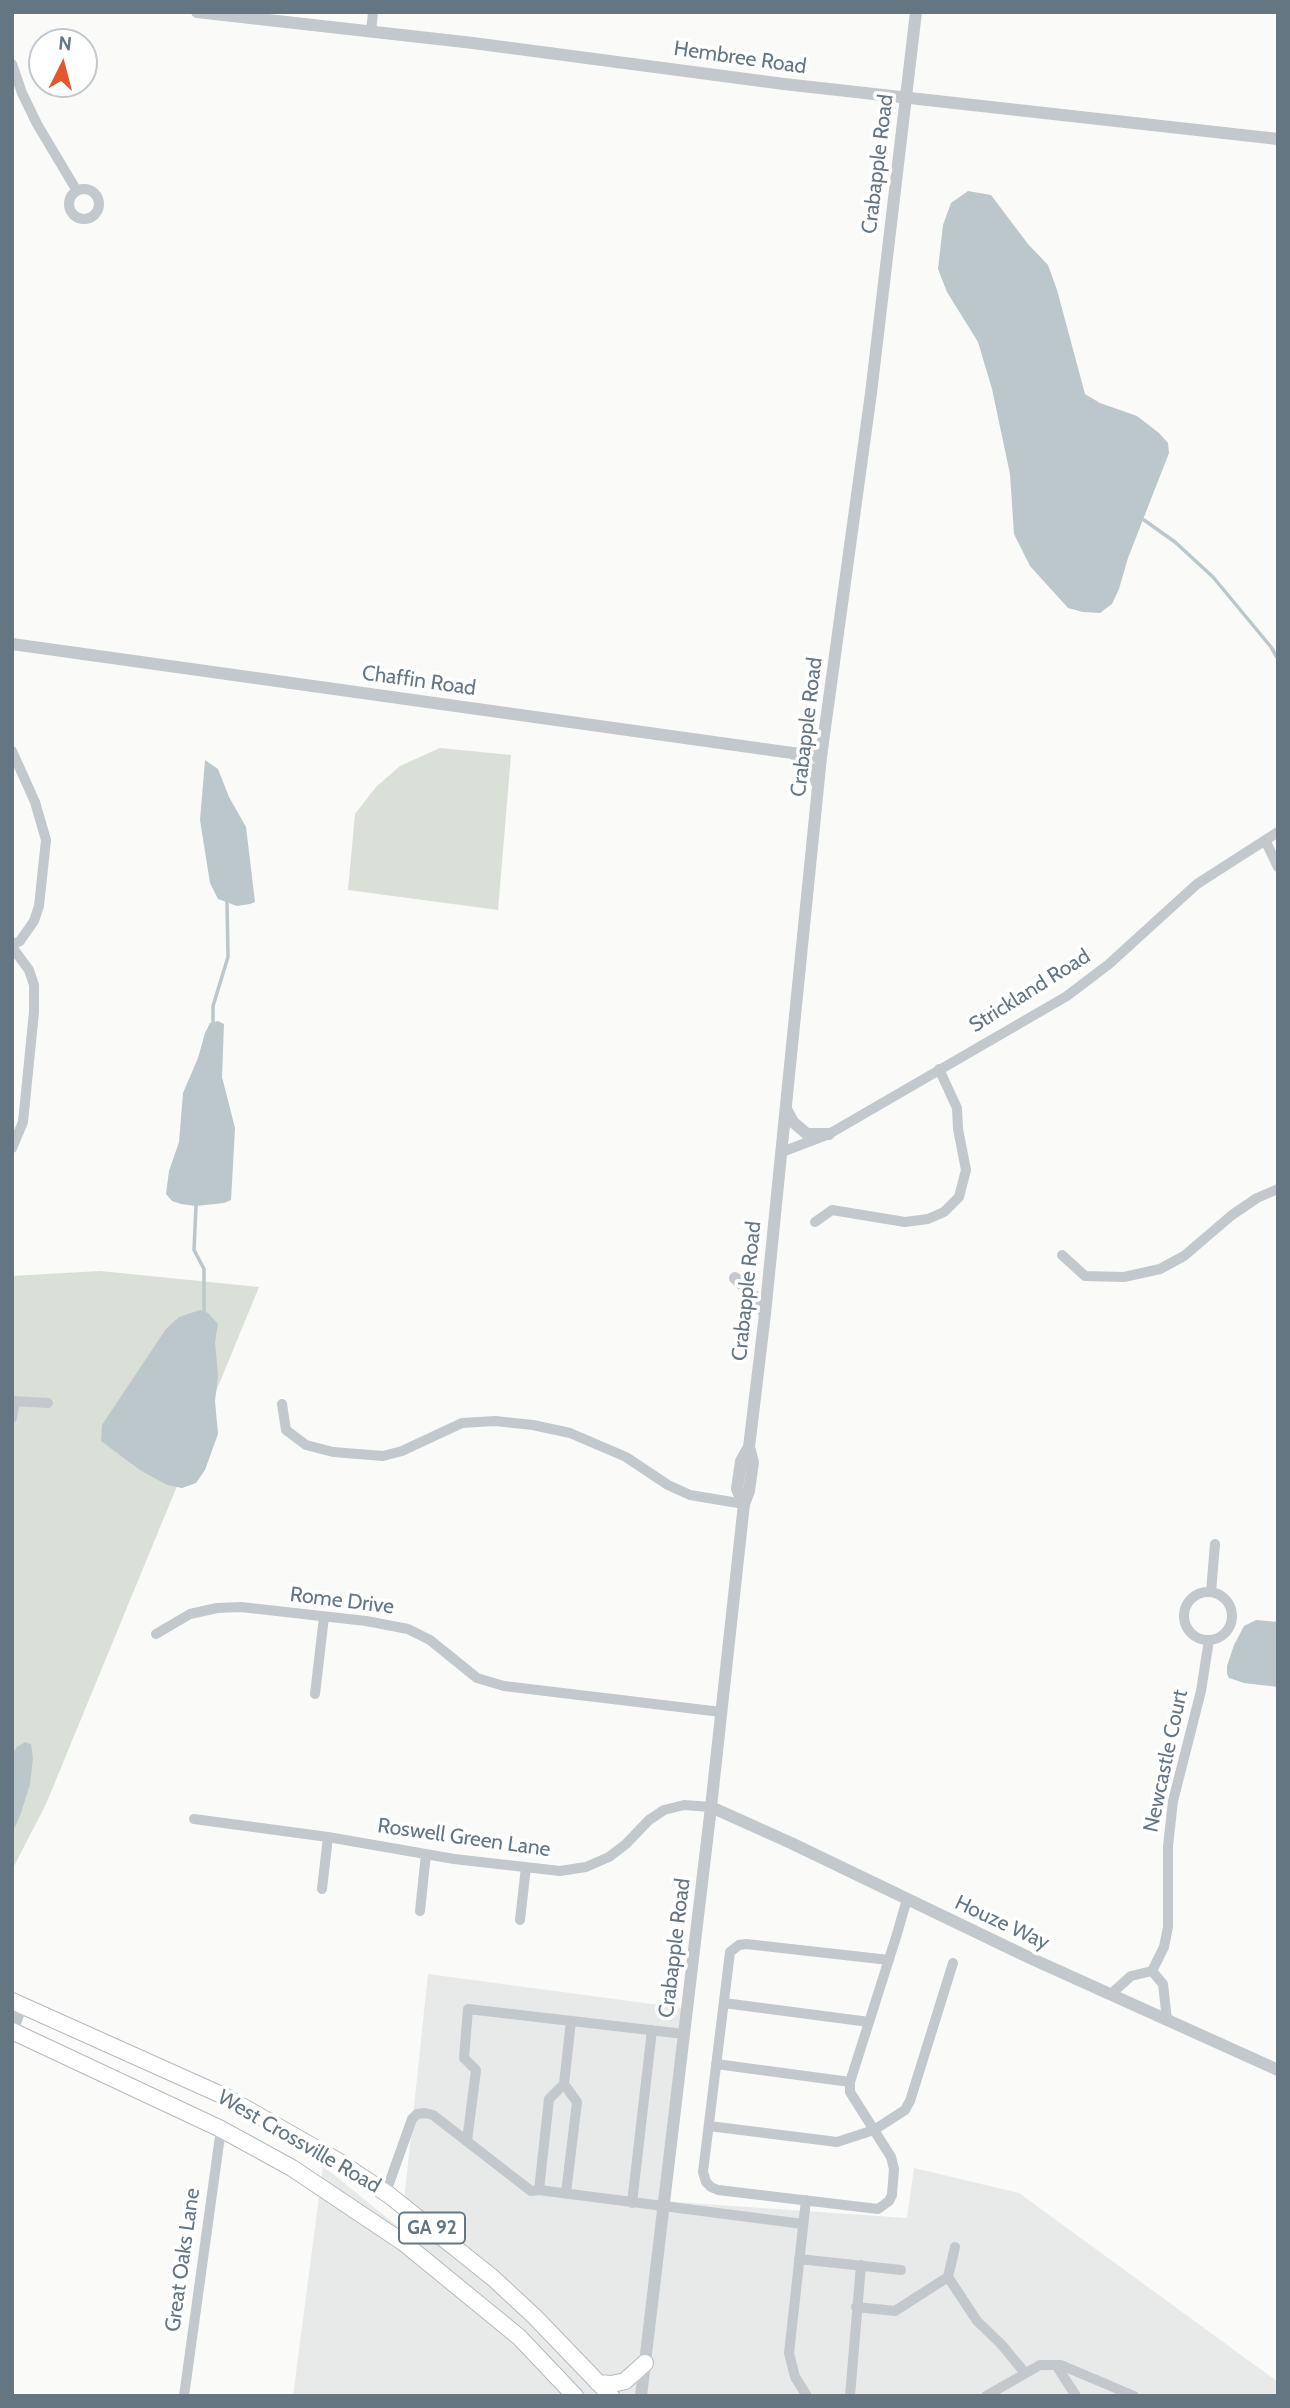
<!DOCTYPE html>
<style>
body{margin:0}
#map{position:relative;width:1290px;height:2408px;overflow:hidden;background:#fafaf8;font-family:Cabin,sans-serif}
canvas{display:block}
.frame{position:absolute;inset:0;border:14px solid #657683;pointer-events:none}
.north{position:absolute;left:28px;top:28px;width:70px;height:70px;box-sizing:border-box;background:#fff;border:2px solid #c1c8cd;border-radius:50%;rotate:6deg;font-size:19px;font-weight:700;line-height:28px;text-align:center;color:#657683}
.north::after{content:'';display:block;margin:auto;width:24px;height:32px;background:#e4572e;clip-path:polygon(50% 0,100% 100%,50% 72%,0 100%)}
</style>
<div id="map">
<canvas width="1290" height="2408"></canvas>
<div class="frame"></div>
<div class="north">N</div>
</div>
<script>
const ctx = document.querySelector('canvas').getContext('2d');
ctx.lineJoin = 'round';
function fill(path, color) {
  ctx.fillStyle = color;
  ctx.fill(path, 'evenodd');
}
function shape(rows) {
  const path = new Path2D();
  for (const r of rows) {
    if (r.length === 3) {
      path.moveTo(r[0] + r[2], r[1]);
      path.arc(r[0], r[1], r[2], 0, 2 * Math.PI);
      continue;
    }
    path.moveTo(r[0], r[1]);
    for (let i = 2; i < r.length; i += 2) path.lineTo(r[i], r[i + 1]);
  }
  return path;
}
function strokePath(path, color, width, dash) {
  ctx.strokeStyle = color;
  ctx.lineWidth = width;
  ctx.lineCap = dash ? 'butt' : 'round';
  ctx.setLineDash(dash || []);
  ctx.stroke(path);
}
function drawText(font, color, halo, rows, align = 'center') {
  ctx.font = font + ' Cabin,sans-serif';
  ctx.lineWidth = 7;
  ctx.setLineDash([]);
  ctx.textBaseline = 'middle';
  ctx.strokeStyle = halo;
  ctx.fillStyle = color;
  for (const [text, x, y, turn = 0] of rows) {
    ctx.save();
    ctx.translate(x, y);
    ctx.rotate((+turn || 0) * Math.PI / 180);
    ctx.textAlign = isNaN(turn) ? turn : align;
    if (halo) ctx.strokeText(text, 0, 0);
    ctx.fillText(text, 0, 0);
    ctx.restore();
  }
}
fill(shape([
 [428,1974,682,2008,661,2201,907,2218,914,2168,1019,2193,1278,2382,1278,2396,293,2396,323,2166,401,2229]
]), '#e8e9e9');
fill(shape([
 [440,748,511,755,498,910,348,890,355,814,376,787,400,766],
 [100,1271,259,1287,46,1804,12,1870,12,1276]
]), '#dadfd7');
fill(shape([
 [968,191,991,195,1028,244,1048,265,1057,290,1085,394,1100,403,1137,416,1159,433,1168,443,1169,453,1128,558,1119,589,1112,604,1100,613,1083,612,1068,608,1030,566,1014,534,1010,474,992,389,978,342,947,292,938,269,943,225,951,203],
 [205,760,218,769,229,797,246,827,255,902,250,904,237,906,218,899,210,883,200,820],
 [218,1021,224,1024,222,1077,235,1128,231,1200,224,1203,196,1206,181,1204,172,1201,166,1194,169,1171,179,1142,183,1093,198,1058,205,1033,210,1023],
 [200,1310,208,1313,218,1324,215,1342,218,1376,215,1401,218,1434,205,1470,196,1483,182,1488,167,1485,140,1470,101,1441,102,1425,166,1329,179,1317],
 [1256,1620,1278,1622,1278,1687,1244,1683,1229,1678,1227,1674,1227,1666,1234,1645,1244,1626],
 [25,1742,31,1744,33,1758,30,1784,20,1816,12,1833,12,1755,17,1747]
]), '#bbc7cb');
strokePath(shape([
 [1144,520,1175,542,1213,577,1271,647,1278,659],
 [213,1022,213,1006,228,957,227,902],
 [196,1206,194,1250,204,1269,204,1311]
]), '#bbc7cb', 3.5);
const primary = shape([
 [12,2001,226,2097,338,2161,389,2195,493,2278,535,2317,611,2396],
 [12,2031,221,2129,292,2168,404,2243,519,2337,575,2396],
 [598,2383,612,2384,625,2381,645,2363]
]);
strokePath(primary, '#b5babe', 18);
strokePath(shape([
 [371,32,373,12],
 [12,64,22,93,37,124,77,191],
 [84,204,15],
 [12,751,35,802,46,840,39,906,34,921,20,941,12,945],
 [1265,840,1278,867],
 [12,947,29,970,34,985,34,1012,23,1122,12,1148],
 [782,1152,829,1134,1067,996,1109,964,1197,884,1278,832],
 [815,1222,832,1210,905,1222,928,1219,944,1212,959,1197,966,1170,958,1129,957,1108,939,1069],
 [1062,1255,1085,1276,1124,1277,1160,1269,1184,1256,1232,1215,1257,1198,1278,1189],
 [12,1401,48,1403],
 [282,1404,286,1430,306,1445,333,1452,383,1456,402,1451,462,1423,495,1421,533,1425,570,1433,626,1457,668,1485,690,1495,744,1504],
 [12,1418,15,1401],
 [1208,1616,24],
 [1211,1592,1215,1544],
 [156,1634,190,1614,217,1608,241,1607,366,1621,408,1629,430,1640,477,1678,504,1686,721,1712],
 [315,1694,324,1617],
 [194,1819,328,1837,454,1859,560,1871,586,1867,609,1857,626,1844,649,1820,664,1810,684,1805,711,1807],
 [322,1889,328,1837],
 [420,1911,426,1854],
 [520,1920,526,1867],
 [889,1960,746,1944,739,1945,730,1952,703,2172,706,2182,711,2187,718,2190,878,2209,889,2201,892,2195,894,2169,891,2157,850,2092,850,2082,897,1934,907,1899],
 [1152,1971,1164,1947,1168,1927,1168,1846,1173,1801,1201,1691,1209,1640],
 [1111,1994,1131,1976,1152,1971,1163,1984,1167,2020],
 [724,2003,869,2022],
 [12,2035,22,2006],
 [716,2064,850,2082],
 [564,2084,577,2102,566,2193],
 [709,2126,837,2142,874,2130,905,2110,910,2101,953,1963],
 [467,2141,476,2070,464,2058,468,2009,684,2034],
 [539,2190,549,2099,564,2084,571,2021],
 [386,2192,412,2119,417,2114,425,2113,433,2115,531,2191,539,2190,803,2224],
 [806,2200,789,2353,795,2377,807,2396],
 [632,2203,652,2030],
 [955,2247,948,2277,977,2321,1001,2344,1025,2373],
 [799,2259,901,2270],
 [856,2307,895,2311,948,2277],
 [1056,2365,1076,2396],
 [184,2396,221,2129],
 [850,2396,861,2265],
 [986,2396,1040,2365,1061,2365,1134,2396]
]), '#c3c8cc', 10);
strokePath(shape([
 [197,12,473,43,784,84,1278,139],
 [12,644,821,757],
 [793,753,811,769,818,785],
 [786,1109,793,1122,807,1134,829,1134],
 [735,1278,753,1295,765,1314],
 [744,1504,737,1489,741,1461,749,1447,765,1314,821,757,871,393,916,12],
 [711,1807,791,1843,1030,1958,1278,2070],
 [641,2396,711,1807,744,1504,749,1491,753,1462,749,1447]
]), '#c3c8cc', 12);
strokePath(primary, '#fff', 16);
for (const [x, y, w] of [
 [432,2228,66]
]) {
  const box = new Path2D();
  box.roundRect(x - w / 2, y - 15.5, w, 31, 5);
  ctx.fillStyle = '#fff';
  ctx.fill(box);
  strokePath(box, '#657683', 2);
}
drawText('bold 19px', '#657683', null, [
 ["GA 92",432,2228]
]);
drawText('21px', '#657683', '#fff', [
 ["Hembree Road",740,58,8],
 ["Crabapple Road",878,164,-83],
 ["Chaffin Road",419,681,8],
 ["Crabapple Road",807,727,-83],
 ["Strickland Road",1030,991,-32],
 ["Crabapple Road",747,1291,-84],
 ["Rome Drive",342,1601,7],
 ["Newcastle Court",1166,1761,-78],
 ["Roswell Green Lane",464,1838,8],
 ["Houze Way",1002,1923,25],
 ["Crabapple Road",675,1948,-83],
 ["West Crossville Road",299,2142,30],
 ["Great Oaks Lane",183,2260,-82]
]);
</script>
